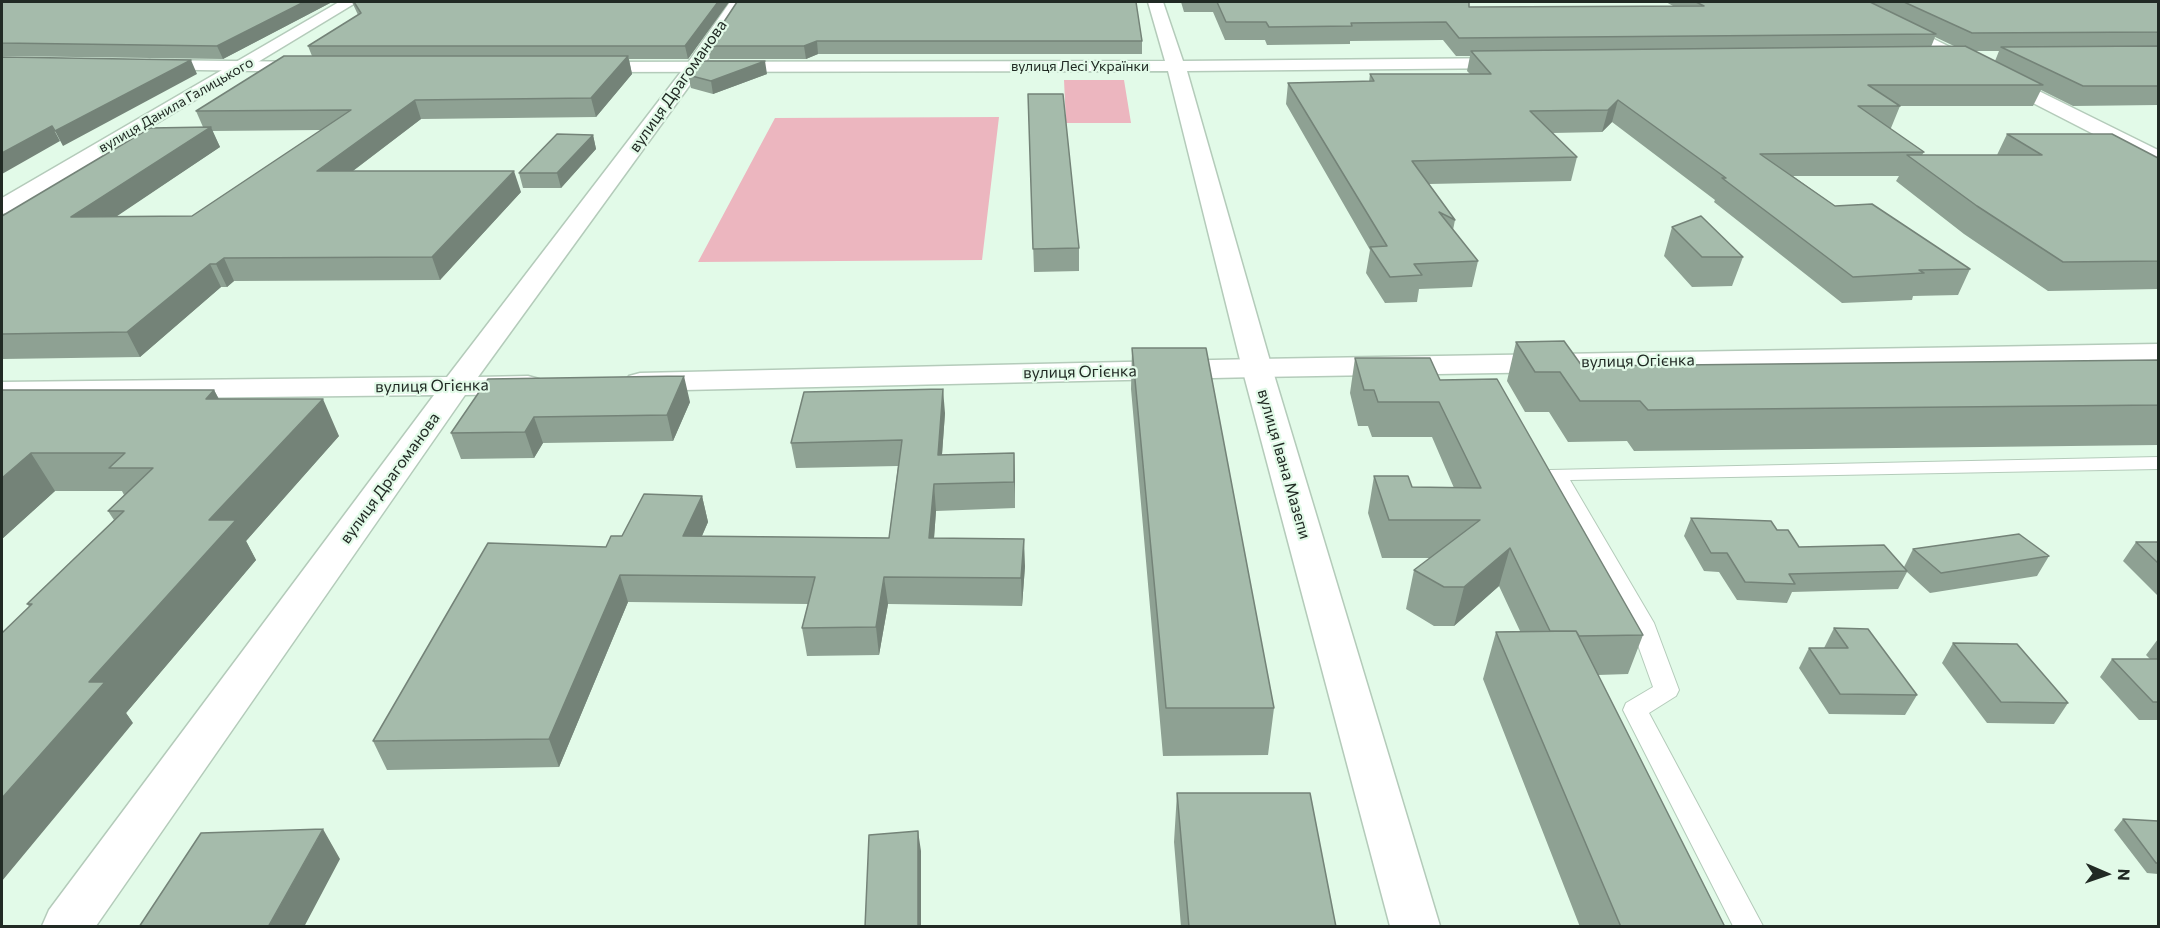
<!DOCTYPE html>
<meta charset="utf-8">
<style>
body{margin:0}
#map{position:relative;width:2160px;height:928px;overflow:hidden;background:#e2fae8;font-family:Commissioner,sans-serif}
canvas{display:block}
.frame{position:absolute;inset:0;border:3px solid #212a24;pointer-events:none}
.north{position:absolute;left:2076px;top:844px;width:60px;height:60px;-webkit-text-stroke:4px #e2fae8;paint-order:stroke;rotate:92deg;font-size:16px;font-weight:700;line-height:24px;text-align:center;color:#212a24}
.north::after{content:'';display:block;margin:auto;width:21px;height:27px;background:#212a24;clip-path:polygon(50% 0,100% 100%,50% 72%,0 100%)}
</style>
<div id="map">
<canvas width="2160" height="928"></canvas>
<div class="frame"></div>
<div class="north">N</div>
</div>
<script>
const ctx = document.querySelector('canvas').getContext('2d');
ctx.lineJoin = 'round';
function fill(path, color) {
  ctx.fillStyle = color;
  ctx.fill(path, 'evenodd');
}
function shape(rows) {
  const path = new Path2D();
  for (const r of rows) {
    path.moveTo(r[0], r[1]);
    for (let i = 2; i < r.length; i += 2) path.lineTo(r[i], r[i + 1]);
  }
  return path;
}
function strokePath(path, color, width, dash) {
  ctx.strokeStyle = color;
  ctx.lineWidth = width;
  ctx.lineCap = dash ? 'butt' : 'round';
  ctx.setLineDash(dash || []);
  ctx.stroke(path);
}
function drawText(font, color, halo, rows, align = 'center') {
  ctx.font = font + ' Commissioner,sans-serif';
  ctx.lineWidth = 4.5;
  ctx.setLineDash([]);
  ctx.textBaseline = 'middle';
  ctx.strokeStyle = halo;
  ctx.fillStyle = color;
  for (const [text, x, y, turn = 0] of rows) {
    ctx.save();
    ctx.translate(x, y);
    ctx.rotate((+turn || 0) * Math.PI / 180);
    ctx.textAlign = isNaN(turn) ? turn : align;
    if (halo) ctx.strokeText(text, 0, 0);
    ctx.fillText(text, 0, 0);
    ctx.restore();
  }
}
fill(shape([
 [1064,80,1124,80,1131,123,1066,123],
 [999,117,982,260,698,262,775,118]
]), '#ecb6bf');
const service = shape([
 [2158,457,2158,469,1570,480,1654,623,1679,690,1676,696,1649,713,1763,926,1733,926,1623,710,1626,703,1653,687,1630,623,1547,474,1550,470,2158,457]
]);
const minor = shape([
 [339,2,357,2,10,212,2,214,2,198,339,2],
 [730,2,745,2,700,71,478,377,528,376,539,379,543,385,539,391,528,394,465,395,96,926,42,926,49,910,434,395,2,400,2,382,447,377,687,64,730,2],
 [1841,2,1859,2,2158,150,2158,164,2150,163,1842,5,1841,2],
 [2158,344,2158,362,1257,377,640,391,629,388,625,382,629,376,640,373,1257,359,2158,344]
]);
const tertiary = shape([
 [1148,2,1163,2,1183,61,1515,58,1521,59,1524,63,1521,67,1515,68,1187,71,1272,368,1440,926,1390,926,1242,368,1168,71,585,72,579,71,576,67,579,63,585,62,1165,61,1148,2],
 [150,60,312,62,318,63,321,67,318,71,312,72,144,69,141,65,144,61,150,60]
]);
strokePath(service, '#b4cbba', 2);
strokePath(minor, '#b4cbba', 3);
strokePath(tertiary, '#b4cbba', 3);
fill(service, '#fff');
fill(minor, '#fff');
fill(tertiary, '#fff');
fill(shape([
 [2,2,332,2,223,59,2,56],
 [352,2,729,2,688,59,629,59,632,74,596,117,421,119,353,171,521,192,440,280,234,281,227,287,221,287,140,357,2,359,2,216,203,127,196,111,312,56,308,46,358,15],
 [321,130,192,216,116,216,220,147,212,131],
 [737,2,1142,41,1142,54,818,54,806,59,710,59,708,46],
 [1181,2,1469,2,1469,7,1673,6,1666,2,2158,2,2158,105,2073,106,2041,90,2033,106,1900,106,1891,128,1889,128,1924,152,1922,155,1997,155,2007,134,2158,158,2158,289,2048,291,1964,234,1896,181,1899,176,1793,176,1835,206,1970,269,1958,295,1913,296,1912,300,1842,303,1714,202,1715,200,1612,122,1602,132,1552,133,1577,157,1571,181,1429,184,1455,220,1453,230,1478,261,1472,287,1419,289,1417,302,1385,303,1366,273,1370,250,1286,104,1288,83,1369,82,1370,74,1470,74,1467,71,1470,56,1456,56,1443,40,1350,41,1350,44,1267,45,1265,40,1225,40,1213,12,1184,12],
 [1935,37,1954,46,1931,47],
 [1975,51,1999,51,1995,61],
 [767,74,713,94,691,88,688,75],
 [1028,94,1079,248,1079,271,1034,272],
 [593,135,596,149,561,188,523,188,519,173],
 [1672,227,1743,257,1732,286,1692,287,1664,256],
 [1516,342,1582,366,2158,360,2158,445,1634,451,1627,441,1568,442,1549,412,1525,412,1507,381],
 [1132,348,1274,708,1268,755,1163,756,1131,389],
 [1355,358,1440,380,1643,635,1628,674,1598,675,1725,927,1580,927,1483,679,1496,632,1520,631,1499,586,1454,626,1434,626,1406,609,1414,570,1431,558,1382,558,1368,513,1374,476,1412,487,1454,488,1432,437,1372,437,1368,426,1358,426,1350,393],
 [488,379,690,402,673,441,543,443,534,458,461,459,451,433],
 [2,390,214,390,219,399,339,436,246,541,256,560,126,713,133,723,27,604,114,520,108,511,124,495,122,491,55,491,2,539],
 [945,413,942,455,1014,453,1015,508,936,511,934,538,1025,566,1022,606,888,604,879,655,807,656,802,628,808,604,628,602,559,767,387,770,373,741,606,547,622,536,702,496,708,522,702,536,889,538,898,466,796,468,791,443],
 [1691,518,1777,530,1799,547,1904,567,1913,549,2049,556,2037,576,1930,593,1907,572,1898,589,1792,592,1787,603,1737,600,1719,572,1704,571,1684,536],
 [2136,542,2158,542,2158,596,2123,561],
 [1834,628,1917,695,1905,715,1829,714,1799,668,1809,648,1824,648],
 [2158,639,2158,720,2139,720,2100,677,2112,659,2150,659,2146,655],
 [1953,643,2068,703,2054,724,1987,723,1942,663],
 [1177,793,1336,927,1181,927,1174,842],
 [2123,819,2158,821,2158,874,2147,873,2114,830]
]), '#8ea193');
fill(shape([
 [304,2,332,2,223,59,217,46],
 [718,2,729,2,688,59,685,46],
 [817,41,818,54,806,59,804,46],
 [628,56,632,74,596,117,591,98],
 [191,60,197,74,63,146,55,131],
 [765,61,767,74,713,94,711,81],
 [415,100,421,119,325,192,317,171],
 [1618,100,1612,122,1602,132,1608,110],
 [52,126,60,141,2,174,2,153],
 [211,127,220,147,83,239,71,217],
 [593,135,596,149,561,188,557,173],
 [514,171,521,192,440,280,432,257],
 [224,258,234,281,227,287,216,264],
 [210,264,221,287,140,357,127,332],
 [684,376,690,402,673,441,667,415],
 [943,389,945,413,940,481,938,455],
 [214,390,233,427,206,399],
 [323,399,339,436,246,541,256,560,126,713,133,723,2,881,2,798,89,682,209,520],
 [534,417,543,443,534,458,525,432],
 [31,453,55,491,2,539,2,478],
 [1014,453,1015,479,1015,508,1014,482],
 [934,484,936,511,932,565,929,538],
 [702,496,708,522,690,563,683,536],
 [1024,539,1025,566,1022,606,1021,578],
 [1510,548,1499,586,1454,626,1464,587],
 [620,575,628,602,559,767,549,739],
 [884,577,888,604,879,655,876,627],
 [323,829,340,859,304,927,268,927],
 [918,831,921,851,921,927,918,927]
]), '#748378');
const building = shape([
 [2,2,304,2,217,46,2,43,2,2],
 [354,2,718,2,685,46,308,46,361,13,354,2],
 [737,2,1136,2,1142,41,817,41,804,46,708,46,737,2],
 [1217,2,1469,2,1469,7,1704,6,1696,2,1870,2,1936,34,1459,38,1446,22,1351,23,1352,26,1269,27,1266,22,1226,22,1217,2],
 [1904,2,2158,2,2158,32,1972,33,1904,2],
 [1965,46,2043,85,1868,85,1900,106,1858,106,1924,152,1760,154,1835,206,1872,204,1970,269,1919,270,1924,273,1853,277,1722,178,1726,178,1618,100,1608,110,1530,111,1577,157,1412,161,1455,220,1439,212,1478,261,1414,264,1422,275,1390,277,1370,247,1387,246,1288,83,1374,81,1370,74,1491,74,1471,51,1965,46],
 [2158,46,2158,86,2083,86,2001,47,2158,46],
 [284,56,628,56,591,98,415,100,317,171,514,171,432,257,224,258,216,264,210,264,127,332,2,334,2,216,150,128,211,127,71,217,192,216,351,110,196,111,284,56],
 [2,57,191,60,55,131,52,126,2,153,2,57],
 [698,61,765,61,711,81,688,75,698,61],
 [1028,94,1063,94,1079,248,1033,249,1028,94],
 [557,134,593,135,557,173,519,173,557,134],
 [2007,134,2112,134,2158,158,2158,261,2063,262,1977,206,1907,155,2042,155,2007,134],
 [1701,216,1743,257,1702,257,1672,227,1701,216],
 [1564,341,1582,366,2158,360,2158,405,1648,410,1640,401,1580,401,1560,372,1535,372,1516,342,1564,341],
 [1132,348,1206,348,1274,708,1166,708,1132,348],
 [1355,358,1430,358,1440,380,1497,379,1643,635,1579,636,1576,631,1550,631,1510,548,1464,587,1444,587,1414,570,1480,520,1389,520,1374,476,1408,476,1412,487,1481,488,1439,402,1378,402,1374,390,1364,390,1355,358],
 [684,376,667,415,534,417,525,432,451,433,488,379,684,376],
 [943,389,938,455,1014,453,1014,482,934,484,929,538,1024,539,1021,578,884,577,876,627,802,628,815,577,620,575,549,739,373,741,488,543,606,547,611,536,622,536,644,494,702,496,683,536,889,538,902,440,791,443,804,392,943,389],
 [2,390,214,390,206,399,323,399,209,520,236,520,89,682,105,682,2,798,2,633,32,604,27,604,124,511,108,511,153,468,109,468,125,453,31,453,2,478,2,390],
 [1691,518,1771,521,1777,530,1788,530,1799,547,1884,545,1907,571,1789,574,1795,584,1745,582,1727,553,1711,553,1691,518],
 [2019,534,2049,556,1941,573,1913,549,2019,534],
 [2136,542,2158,542,2158,563,2136,542],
 [1834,628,1868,629,1917,695,1840,694,1809,648,1848,648,1834,628],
 [1576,631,1725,927,1621,927,1496,632,1576,631],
 [1953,643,2017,644,2068,703,2001,702,1953,643],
 [2112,659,2158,659,2158,702,2153,702,2112,659],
 [1177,793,1310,793,1336,927,1189,927,1177,793],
 [2123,819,2158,821,2158,863,2156,863,2123,819],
 [323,829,268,927,139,927,201,833,323,829],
 [918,831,918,926,908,927,865,927,869,835,918,831]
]);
fill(building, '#a5bbab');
strokePath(building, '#748378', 1.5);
drawText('14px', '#212a24', '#e2fae8', [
 ["вулиця Лесі Українки",1080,66],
 ["вулиця Данила Галицького",176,105,-30]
]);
drawText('16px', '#212a24', '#e2fae8', [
 ["вулиця Драгоманова",678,86,-55],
 ["вулиця Огієнка",1638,361,-1],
 ["вулиця Огієнка",1080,372,-1],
 ["вулиця Огієнка",432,386,-1],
 ["вулиця Івана Мазепи",1284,464,74],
 ["вулиця Драгоманова",390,478,-54]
]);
</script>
